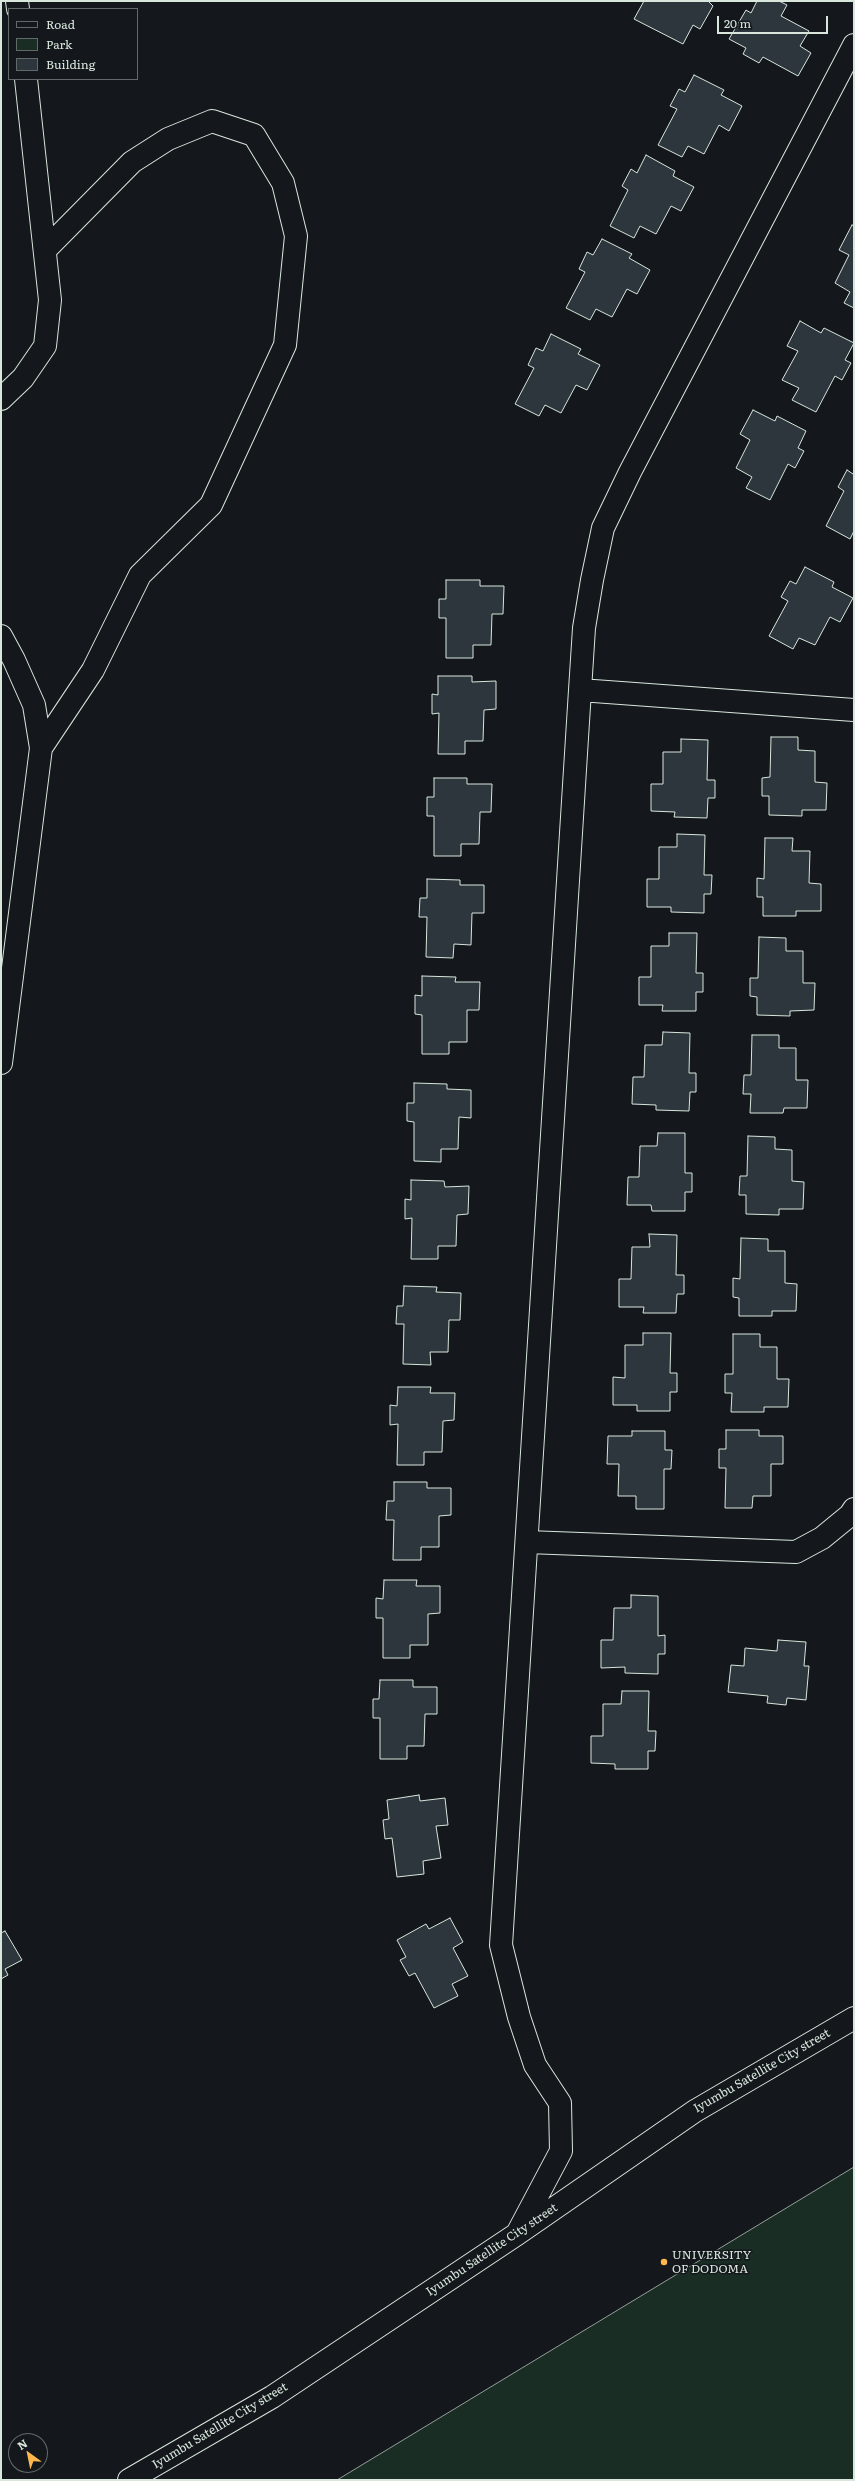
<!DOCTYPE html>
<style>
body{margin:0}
#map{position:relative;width:855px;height:2481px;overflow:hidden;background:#14181c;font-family:Literata,serif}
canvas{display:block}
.frame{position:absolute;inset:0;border:2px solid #d8e6dc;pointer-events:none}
.legend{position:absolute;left:8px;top:8px;width:130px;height:72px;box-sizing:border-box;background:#14181c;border:1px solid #626a69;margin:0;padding:5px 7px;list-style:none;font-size:12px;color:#d8e6dc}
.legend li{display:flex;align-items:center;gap:8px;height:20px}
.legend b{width:20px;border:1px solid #626a69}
.north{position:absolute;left:8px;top:2433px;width:40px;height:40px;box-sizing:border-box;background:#14181c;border:1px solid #626a69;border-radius:50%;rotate:327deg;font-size:11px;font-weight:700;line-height:16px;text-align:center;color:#d8e6dc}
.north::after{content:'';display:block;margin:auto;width:14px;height:18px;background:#ffb74d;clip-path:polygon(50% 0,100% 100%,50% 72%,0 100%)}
.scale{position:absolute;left:717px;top:16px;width:111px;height:18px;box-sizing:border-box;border:2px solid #d8e6dc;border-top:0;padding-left:5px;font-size:12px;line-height:14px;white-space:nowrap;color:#d8e6dc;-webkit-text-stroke:3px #14181c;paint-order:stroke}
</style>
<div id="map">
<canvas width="855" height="2481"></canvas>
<div class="frame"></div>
<ul class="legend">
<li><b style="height:5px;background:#14181c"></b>Road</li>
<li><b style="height:11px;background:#1a2d24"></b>Park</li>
<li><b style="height:11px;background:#2c363c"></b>Building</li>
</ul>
<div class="north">N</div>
<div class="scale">20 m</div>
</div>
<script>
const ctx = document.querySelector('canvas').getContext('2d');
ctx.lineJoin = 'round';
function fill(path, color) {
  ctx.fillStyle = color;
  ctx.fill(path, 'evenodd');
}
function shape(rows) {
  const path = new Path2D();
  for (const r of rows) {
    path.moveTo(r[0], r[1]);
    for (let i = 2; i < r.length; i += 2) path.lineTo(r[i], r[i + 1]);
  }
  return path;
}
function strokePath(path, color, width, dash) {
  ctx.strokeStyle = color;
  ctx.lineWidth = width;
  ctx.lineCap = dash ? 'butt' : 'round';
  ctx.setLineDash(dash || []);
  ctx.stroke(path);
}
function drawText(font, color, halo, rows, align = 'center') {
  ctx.font = font + ' Literata,serif';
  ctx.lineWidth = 3;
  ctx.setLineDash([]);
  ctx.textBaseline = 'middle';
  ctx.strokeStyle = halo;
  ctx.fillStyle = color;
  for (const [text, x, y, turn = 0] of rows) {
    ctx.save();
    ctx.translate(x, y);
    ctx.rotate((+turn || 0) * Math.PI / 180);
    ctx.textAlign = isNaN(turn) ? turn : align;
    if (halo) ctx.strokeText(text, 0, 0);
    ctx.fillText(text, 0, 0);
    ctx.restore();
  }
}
const green = shape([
 [854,2167,854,2480,337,2480,854,2167]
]);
fill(green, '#1a2d24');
strokePath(green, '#939e99', 1);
const building = shape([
 [644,1,708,1,713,6,700,29,693,25,683,44,634,19,644,1],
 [757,1,779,1,787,5,781,16,809,31,800,46,811,53,798,76,763,57,759,63,743,54,746,48,729,39,746,10,751,13,757,1],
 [694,75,724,90,721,95,742,106,729,131,719,125,704,154,688,146,682,157,658,145,677,109,670,106,679,89,685,92,694,75],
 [646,155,675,171,673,176,694,187,681,211,671,206,656,234,640,226,634,238,610,226,628,190,622,186,631,169,637,173,646,155],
 [852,225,854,226,854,308,844,303,850,292,835,283,849,255,839,250,852,225],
 [602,239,632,254,629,258,650,270,637,294,627,289,612,317,596,309,590,320,566,308,585,272,579,269,587,252,593,255,602,239],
 [800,321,821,333,824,328,854,343,845,360,851,363,842,380,835,376,816,412,792,400,799,388,782,380,798,351,787,346,800,321],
 [551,334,581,349,578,354,600,365,587,390,576,385,561,413,545,405,539,416,515,404,534,368,528,365,536,348,543,351,551,334],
 [753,410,775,421,777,416,806,431,798,448,804,451,795,468,788,464,770,500,746,488,752,477,736,468,750,440,740,434,753,410],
 [847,470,853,474,854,472,854,531,850,539,826,526,844,491,838,487,847,470],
 [805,567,834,582,832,587,853,598,840,622,830,617,815,645,799,638,793,649,769,636,788,601,781,597,790,581,796,584,805,567],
 [446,580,480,580,480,586,504,586,503,614,492,614,491,645,473,645,473,658,446,658,446,618,439,618,439,599,446,599,446,580],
 [438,676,472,676,472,682,496,681,496,709,484,710,483,741,465,741,465,754,438,754,439,713,432,714,432,694,438,695,438,676],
 [771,737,798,737,798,750,815,751,815,782,827,783,826,810,802,810,802,816,769,815,769,796,762,796,762,778,770,777,771,737],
 [681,739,708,740,707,780,715,780,715,798,708,798,707,818,674,817,675,812,651,811,651,784,663,784,663,752,681,752,681,739],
 [434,778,467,778,467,784,492,784,491,812,480,812,479,844,461,844,461,856,434,856,434,816,427,816,427,797,434,797,434,778],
 [677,834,705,835,704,875,712,875,711,894,704,894,704,913,671,912,671,907,647,907,647,879,659,879,659,847,677,847,677,834],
 [765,838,793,838,792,851,810,851,809,883,821,884,821,911,796,911,796,916,763,916,763,897,757,897,757,878,764,879,765,838],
 [427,879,460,880,460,885,484,885,484,913,472,913,471,945,454,944,453,958,426,957,427,917,419,917,420,898,427,898,427,879],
 [669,933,697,933,696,973,703,973,703,992,696,992,696,1011,662,1011,663,1005,639,1005,639,977,651,977,651,946,669,946,669,933],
 [759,937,786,938,786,951,803,951,803,983,815,983,814,1010,790,1011,790,1016,757,1015,757,997,750,996,750,978,758,978,759,937],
 [422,976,456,977,455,982,480,982,479,1010,467,1010,467,1042,449,1042,449,1054,422,1054,422,1015,415,1014,415,995,422,996,422,976],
 [663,1032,690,1033,689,1073,696,1073,696,1092,690,1092,689,1111,656,1110,656,1105,632,1104,633,1077,644,1077,645,1045,662,1045,663,1032],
 [752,1035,779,1035,779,1048,796,1048,796,1080,808,1080,807,1108,784,1108,783,1113,750,1113,751,1094,743,1094,744,1075,751,1075,752,1035],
 [414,1083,447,1084,447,1089,471,1090,471,1118,459,1117,458,1149,441,1149,441,1162,414,1161,414,1122,407,1121,407,1103,414,1103,414,1083],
 [658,1133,685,1133,685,1173,692,1173,692,1192,685,1192,685,1211,652,1211,651,1205,627,1205,628,1177,639,1177,640,1146,657,1146,658,1133],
 [748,1136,775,1137,775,1149,792,1150,792,1181,804,1182,803,1209,779,1209,779,1215,746,1214,746,1195,739,1195,740,1176,747,1176,748,1136],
 [411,1180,444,1181,445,1187,469,1186,468,1214,457,1215,456,1246,438,1246,438,1259,411,1259,412,1218,405,1219,405,1199,411,1200,411,1180],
 [649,1234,677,1235,676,1275,684,1275,684,1294,677,1294,676,1313,643,1313,644,1307,619,1307,619,1279,631,1279,632,1247,650,1247,649,1234],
 [741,1238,768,1239,768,1251,785,1251,785,1283,797,1284,796,1311,772,1311,772,1316,739,1316,739,1298,733,1297,733,1278,740,1279,741,1238],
 [404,1286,437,1287,436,1292,461,1293,460,1320,449,1320,448,1352,430,1352,431,1365,403,1364,404,1324,396,1324,397,1306,403,1306,404,1286],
 [643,1333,671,1333,670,1373,677,1373,677,1392,670,1392,670,1411,637,1411,637,1405,613,1405,613,1377,625,1378,625,1345,643,1345,643,1333],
 [733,1334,760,1334,760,1347,777,1347,777,1379,789,1379,788,1407,764,1407,764,1412,731,1412,732,1393,725,1393,725,1374,733,1374,733,1334],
 [398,1387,431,1387,430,1393,455,1393,454,1420,443,1421,442,1452,424,1452,424,1465,397,1465,398,1424,390,1425,390,1405,397,1406,398,1387],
 [726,1430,759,1430,759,1436,783,1436,783,1464,771,1464,771,1496,753,1496,752,1508,725,1508,726,1468,719,1468,719,1449,726,1449,726,1430],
 [632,1431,665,1431,665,1450,672,1450,671,1469,664,1469,664,1509,636,1509,636,1496,618,1496,619,1464,607,1464,608,1436,632,1436,632,1431],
 [394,1482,427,1482,427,1488,451,1488,451,1515,439,1516,439,1547,421,1547,421,1560,393,1560,394,1520,386,1520,387,1501,394,1501,394,1482],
 [384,1580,417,1580,416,1586,440,1586,440,1613,428,1614,428,1645,410,1645,410,1658,383,1658,383,1618,376,1618,376,1598,383,1599,384,1580],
 [631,1595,658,1596,658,1636,665,1635,665,1654,658,1654,658,1674,625,1673,625,1667,601,1668,601,1640,613,1640,614,1608,631,1608,631,1595],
 [778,1640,806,1642,804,1666,809,1666,806,1700,787,1698,786,1705,767,1703,768,1696,728,1692,731,1665,744,1666,745,1648,777,1651,778,1640],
 [380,1680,413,1680,413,1687,437,1687,437,1714,425,1714,424,1746,407,1746,407,1759,380,1759,380,1718,373,1718,373,1699,379,1699,380,1680],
 [622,1691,649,1691,648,1731,656,1731,655,1751,648,1751,648,1769,615,1769,615,1764,591,1763,591,1736,603,1736,603,1704,621,1704,622,1691],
 [419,1795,420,1801,445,1798,448,1825,436,1826,441,1858,423,1861,424,1874,397,1877,392,1838,385,1839,383,1820,389,1819,387,1800,419,1795],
 [450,1918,463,1942,453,1948,468,1976,452,1984,458,1996,434,2008,415,1973,409,1976,400,1960,406,1957,397,1940,426,1924,429,1929,450,1918],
 [5,1931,22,1960,5,1969,8,1975,1,1979,1,1933,5,1931]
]);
fill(building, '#2c363c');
strokePath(building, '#d8e6dc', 1);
const street = shape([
 [17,1,18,9],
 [1,399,23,378,45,346,50,300,26,79],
 [1,636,14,660,34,705,41,748,1,1063],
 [580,690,854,710],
 [41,748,93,670,140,575,211,505,285,345,296,236,283,183,254,135,212,121,168,139,132,162,45,250],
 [527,1542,796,1552,822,1538,850,1515,854,1509],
 [517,2234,561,2151,560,2103,535,2065,519,2017,501,1945,580,690,584,628,592,580,603,528,630,472,854,45],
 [129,2480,272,2397,517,2234,695,2111,854,2018]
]);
strokePath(street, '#d8e6dc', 24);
strokePath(street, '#14181c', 22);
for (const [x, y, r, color] of [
 [664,2262,4,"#ffb74d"]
]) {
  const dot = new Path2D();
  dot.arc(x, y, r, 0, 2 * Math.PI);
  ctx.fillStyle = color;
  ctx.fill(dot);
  strokePath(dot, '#14181c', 1.5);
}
drawText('12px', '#d8e6dc', '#14181c', [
 ["Iyumbu Satellite City street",762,2071,-30],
 ["Iyumbu Satellite City street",492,2250,-34],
 ["Iyumbu Satellite City street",220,2426,-31]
]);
drawText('12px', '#d8e6dc', '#14181c', [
 ["UNIVERSITY",672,2255],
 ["OF DODOMA",672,2269]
], 'left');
</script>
